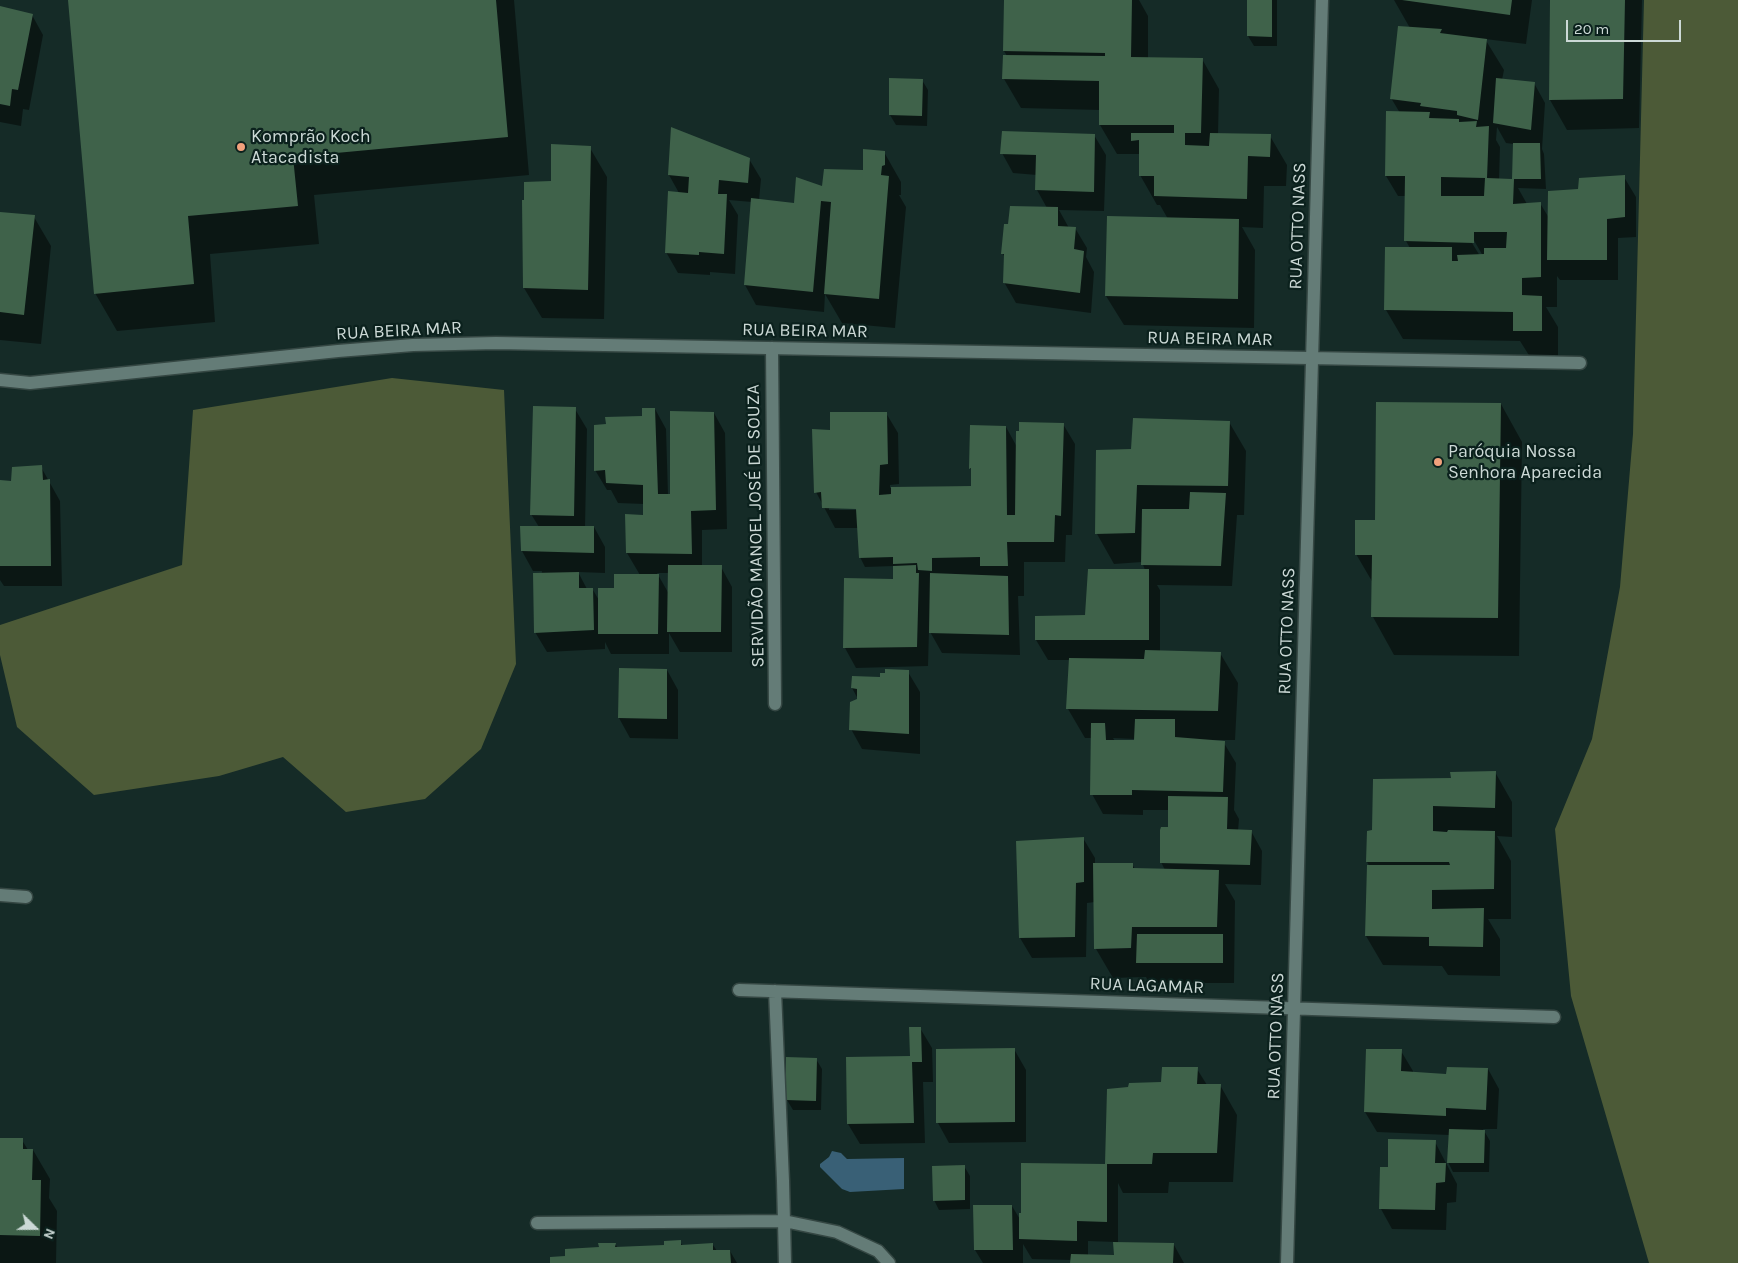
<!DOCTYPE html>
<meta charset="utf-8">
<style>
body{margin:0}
#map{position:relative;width:1738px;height:1263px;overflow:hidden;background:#152b27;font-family:Karla,sans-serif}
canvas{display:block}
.north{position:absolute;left:10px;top:1203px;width:50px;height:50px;-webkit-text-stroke:4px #0b211d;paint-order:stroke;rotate:112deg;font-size:14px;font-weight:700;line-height:20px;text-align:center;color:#ccd9d6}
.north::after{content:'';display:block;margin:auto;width:18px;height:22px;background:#ccd9d6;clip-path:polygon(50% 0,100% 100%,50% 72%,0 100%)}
.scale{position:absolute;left:1566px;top:20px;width:115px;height:22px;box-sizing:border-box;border:2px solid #ccd9d6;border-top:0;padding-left:6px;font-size:15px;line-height:18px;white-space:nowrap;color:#ccd9d6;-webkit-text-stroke:4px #0b211d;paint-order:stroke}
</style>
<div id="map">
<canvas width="1738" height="1263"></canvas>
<div class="north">N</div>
<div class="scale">20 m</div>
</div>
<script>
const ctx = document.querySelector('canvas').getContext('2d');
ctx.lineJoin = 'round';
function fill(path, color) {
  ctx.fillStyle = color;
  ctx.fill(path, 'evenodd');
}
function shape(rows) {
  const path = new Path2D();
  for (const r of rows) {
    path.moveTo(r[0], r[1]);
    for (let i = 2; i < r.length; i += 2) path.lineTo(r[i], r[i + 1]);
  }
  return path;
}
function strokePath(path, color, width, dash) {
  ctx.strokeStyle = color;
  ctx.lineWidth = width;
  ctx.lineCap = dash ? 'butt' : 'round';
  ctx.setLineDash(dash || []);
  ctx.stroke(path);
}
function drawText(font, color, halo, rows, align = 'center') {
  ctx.font = font + ' Karla,sans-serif';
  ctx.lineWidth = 4.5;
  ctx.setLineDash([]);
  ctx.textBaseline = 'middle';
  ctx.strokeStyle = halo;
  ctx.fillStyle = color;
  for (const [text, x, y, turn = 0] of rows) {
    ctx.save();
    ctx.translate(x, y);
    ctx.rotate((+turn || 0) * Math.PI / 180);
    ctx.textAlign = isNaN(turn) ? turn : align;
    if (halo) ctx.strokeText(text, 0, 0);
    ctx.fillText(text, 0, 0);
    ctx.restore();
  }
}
fill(shape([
 [1644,0,1738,0,1738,1263,1649,1263,1571,996,1555,829,1592,739,1620,587,1633,434],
 [392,378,504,390,516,664,481,749,425,799,346,812,283,757,219,776,94,795,17,727,0,655,0,625,182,565,193,410]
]), '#4c5a37');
fill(shape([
 [832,1151,841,1153,847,1159,904,1158,904,1189,850,1192,842,1189,820,1167,820,1164,829,1157]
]), '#396076');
fill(shape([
 [69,0,514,0,529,175,314,195,319,244,210,254,215,322,117,331,95,293],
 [1005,0,1139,0,1148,16,1148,58,1202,59,1219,89,1218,135,1270,136,1287,165,1286,186,1264,186,1263,228,1242,227,1255,250,1254,328,1124,325,1106,296,1168,219,1160,205,1157,205,1140,175,1140,154,1117,154,1100,125,1100,110,1021,108,1004,79,1007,56,1004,51],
 [1248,0,1277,0,1277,46,1254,46,1248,36],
 [1394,0,1532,0,1526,44,1485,39,1504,70,1502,80,1534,83,1545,103,1542,149,1544,154,1546,189,1518,188,1527,204,1540,203,1549,218,1579,191,1624,177,1636,197,1636,237,1618,238,1618,280,1560,280,1557,276,1557,307,1546,307,1558,327,1558,360,1532,360,1520,341,1403,339,1386,310,1410,248,1406,241,1406,196,1398,196,1386,176,1400,113,1391,98,1410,28],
 [1497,127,1506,143,1514,144,1514,180,1499,180,1500,147,1496,140],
 [1472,237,1483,256,1480,256,1469,238],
 [1551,0,1642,0,1639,128,1567,130,1550,100],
 [0,7,32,15,43,35,29,110,23,109,21,126,0,122],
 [922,80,928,90,927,126,896,125,890,115],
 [672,129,749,159,761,179,759,200,795,205,821,187,864,172,884,152,901,182,901,195,899,195,906,207,895,328,842,323,825,294,824,312,756,305,745,285,752,202,729,200,738,215,735,274,710,272,710,275,678,273,666,252,679,193,669,175],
 [1094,135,1106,155,1104,211,1059,210,1069,228,1075,228,1087,248,1086,257,1094,272,1091,313,1016,303,1004,282,1005,258,1003,254,1009,225,1047,208,1037,190,1037,175,1013,173,1002,153],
 [590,148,607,177,604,319,542,318,524,288,553,183],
 [0,213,34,217,51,246,41,344,0,340],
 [1501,404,1522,442,1519,656,1394,655,1373,617,1373,583,1356,554,1376,522],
 [575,409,587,429,585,527,594,527,605,547,605,573,578,572,587,589,593,590,600,602,615,589,640,575,627,553,644,516,644,504,618,503,611,490,607,490,595,470,607,425,644,417,655,409,666,429,668,495,671,495,714,413,725,433,727,529,702,530,702,567,721,567,732,587,732,652,680,652,669,633,669,654,611,654,605,642,605,649,547,652,535,632,542,571,533,571,522,551,522,528,539,527,531,514],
 [657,573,669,573,669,594],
 [886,413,898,433,899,484,890,485,890,488,973,486,973,472,970,468,1006,427,1017,447,1063,424,1075,444,1072,535,1066,535,1065,562,1024,562,1024,596,1018,596,1020,655,942,653,929,630,928,666,856,668,845,648,895,581,894,566,865,567,860,557,858,528,835,528,816,492,831,432],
 [829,507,862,507,862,510,829,510],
 [1229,422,1246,451,1244,515,1237,515,1232,586,1157,585,1160,590,1160,651,1220,653,1238,683,1235,740,1212,740,1212,742,1224,743,1236,763,1234,810,1239,819,1238,831,1251,831,1262,851,1261,885,1225,884,1235,901,1234,983,1149,983,1146,977,1113,978,1096,949,1095,902,1087,903,1086,957,1032,958,1020,938,1018,842,1083,838,1095,858,1095,864,1132,864,1135,869,1165,870,1161,862,1169,828,1169,810,1143,810,1143,815,1103,814,1092,794,1092,738,1085,738,1068,709,1070,660,1048,660,1036,640,1037,617,1087,616,1145,570,1142,562,1114,564,1097,534,1097,451,1132,450],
 [1113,738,1135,739,1135,741,1115,741],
 [41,467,60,501,62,586,4,586,0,580,0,481,12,483],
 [667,670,678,690,678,739,630,738,619,718],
 [908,672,920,692,920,754,862,749,851,729,858,699,852,688,853,677,881,679],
 [1495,772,1512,802,1512,837,1497,836,1511,861,1511,919,1488,919,1500,939,1500,976,1448,975,1442,966,1383,965,1366,936,1370,867,1367,862,1373,831,1452,779],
 [920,1028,932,1048,933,1082,923,1082,925,1143,860,1144,848,1124,911,1058],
 [1014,1049,1026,1070,1026,1142,949,1143,938,1123],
 [1401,1051,1413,1071,1413,1073,1447,1075,1488,1069,1499,1089,1497,1129,1483,1129,1490,1141,1489,1172,1453,1172,1448,1162,1449,1135,1377,1132,1365,1112],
 [816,1059,822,1069,821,1110,793,1110,787,1100],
 [1197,1069,1207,1085,1220,1085,1237,1115,1233,1182,1169,1182,1168,1193,1123,1193,1118,1183,1118,1243,1174,1245,1184,1263,1072,1263,1072,1260,1032,1259,1023,1244,1023,1263,983,1263,975,1250,1012,1206,1021,1221,1023,1215,1022,1164,1107,1165,1106,1163,1163,1083],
 [1088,1241,1115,1242,1115,1256,1088,1256],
 [0,1139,22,1140,28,1150,33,1150,50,1179,49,1198,57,1211,56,1263,0,1263],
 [1435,1142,1457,1184,1456,1202,1447,1203,1446,1230,1392,1229,1381,1209,1389,1168],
 [964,1166,970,1176,970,1209,939,1210,934,1200],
 [680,1242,683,1246,713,1245,717,1251,730,1251,737,1263,551,1263,567,1257,615,1244,618,1248,666,1247]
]), '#0007');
fill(shape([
 [68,0,496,0,508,137,293,157,298,206,188,216,194,284,94,294],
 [1004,0,1132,0,1131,57,1203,58,1201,133,1185,133,1185,145,1209,146,1210,133,1271,134,1270,157,1248,156,1247,199,1154,196,1154,176,1139,176,1139,140,1131,141,1131,133,1174,133,1174,125,1099,125,1099,81,1002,79,1003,55,1105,56,1105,53,1003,51],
 [1247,0,1272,0,1272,37,1247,36],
 [1402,0,1512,0,1510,15],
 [1550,0,1625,0,1623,99,1549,100],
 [0,6,33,14,18,90,12,89,10,106,0,104],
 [1398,26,1442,29,1440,33,1487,39,1478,120,1457,115,1457,111,1420,106,1421,103,1390,99],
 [889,78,923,79,922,116,889,115],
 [1496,78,1535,82,1531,130,1493,123],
 [1386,111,1430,112,1429,118,1459,119,1459,122,1477,121,1476,127,1489,126,1487,178,1512,179,1513,143,1540,143,1541,179,1514,179,1513,204,1541,202,1541,277,1522,278,1522,295,1542,296,1542,331,1513,331,1513,312,1384,310,1385,247,1452,247,1452,261,1458,261,1457,255,1484,254,1484,248,1506,248,1507,232,1474,232,1474,243,1404,241,1405,176,1385,176],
 [1441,177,1485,178,1484,196,1441,196],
 [671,127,750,158,748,183,719,180,718,194,727,194,724,254,699,252,699,255,665,253,668,191,688,193,689,177,668,175],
 [1002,131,1095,134,1094,192,1035,190,1036,155,1000,154],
 [551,144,591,146,588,290,523,288,522,200,524,200,524,182,551,181],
 [863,149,885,151,885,165,882,166,881,175,889,176,879,299,824,294,831,202,821,201,813,292,744,285,751,198,794,203,796,177,822,186,824,169,863,170],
 [1625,175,1625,217,1607,219,1607,260,1547,260,1548,191,1578,189,1579,178],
 [1010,206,1058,207,1058,226,1076,227,1074,249,1084,251,1080,293,1003,283,1004,254,1001,254,1004,224,1008,224],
 [0,212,35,215,24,315,0,312],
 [1107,216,1239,219,1238,299,1105,296],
 [1376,402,1501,403,1498,618,1371,617,1372,555,1355,555,1355,520,1375,520],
 [533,406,576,407,574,516,530,515],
 [642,408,655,408,658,494,670,494,670,411,714,412,716,510,691,511,692,554,626,553,625,514,643,515,643,485,606,483,605,470,594,471,594,425,606,424,605,417,642,416],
 [830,412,887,412,888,464,880,465,879,495,891,494,891,487,971,486,971,468,969,469,970,425,1006,426,1007,515,1015,515,1016,431,1019,431,1019,422,1064,423,1061,516,1055,515,1054,542,1007,542,1008,566,980,566,980,557,932,558,932,571,918,570,917,563,893,564,893,557,859,558,856,509,822,508,821,492,814,493,812,429,830,430],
 [1133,418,1230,421,1228,486,1137,485,1135,533,1095,534,1096,450,1131,449],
 [42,465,43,480,50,479,51,566,0,566,0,480,11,481,12,467],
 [1190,492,1226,493,1221,566,1141,565,1142,509,1189,509],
 [520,526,594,526,594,553,521,551],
 [668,565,722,565,721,632,667,632],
 [916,565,916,573,919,573,917,647,843,648,844,578,893,579,893,566],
 [1088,569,1149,569,1149,640,1035,640,1035,616,1085,615],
 [579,572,579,588,593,588,594,630,534,633,533,573],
 [930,573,1008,576,1009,635,929,633],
 [614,574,659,574,658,634,598,634,598,588,614,588],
 [1145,650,1221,652,1218,711,1066,709,1069,658,1144,659],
 [619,668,667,669,667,719,618,718],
 [885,669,909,670,909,734,849,730,850,702,857,699,857,689,851,688,852,676,880,677,880,673,885,673],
 [1135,719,1175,719,1175,737,1225,741,1223,792,1132,790,1132,795,1090,795,1091,723,1105,723,1106,740,1134,740],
 [1496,771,1495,808,1433,806,1433,831,1447,832,1448,830,1495,831,1494,889,1432,890,1432,909,1484,908,1483,947,1429,946,1429,937,1365,936,1367,865,1450,865,1449,862,1366,862,1367,831,1372,830,1373,779,1451,778,1450,772],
 [1168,796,1228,797,1227,829,1252,830,1250,865,1160,863,1160,830,1161,827,1168,827],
 [1084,837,1084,882,1076,883,1075,937,1019,938,1016,841],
 [1093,863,1133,863,1133,868,1219,870,1217,927,1132,927,1131,948,1094,949],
 [1137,934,1223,934,1223,963,1136,963],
 [909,1027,921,1027,922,1062,912,1062,914,1123,847,1124,846,1057,910,1056],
 [1015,1048,1015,1122,936,1123,936,1049],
 [1366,1049,1402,1049,1401,1071,1446,1074,1447,1067,1488,1068,1486,1110,1446,1108,1446,1116,1364,1112],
 [786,1057,817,1058,816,1101,786,1100],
 [1162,1067,1198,1067,1197,1084,1221,1084,1217,1153,1153,1153,1152,1164,1107,1164,1107,1222,1077,1221,1077,1241,1019,1239,1019,1213,1021,1213,1021,1163,1105,1164,1107,1089,1128,1087,1129,1083,1161,1082],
 [1449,1129,1485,1130,1484,1163,1447,1163],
 [0,1138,23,1138,23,1149,33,1149,32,1180,41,1180,40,1236,0,1235],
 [1388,1139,1436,1140,1435,1163,1446,1163,1445,1182,1436,1183,1435,1210,1379,1209,1380,1167,1388,1167],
 [965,1165,965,1200,933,1201,932,1166],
 [973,1205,1012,1205,1013,1250,974,1250],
 [681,1240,681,1245,713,1243,713,1250,730,1250,731,1263,550,1263,550,1257,565,1256,565,1249,599,1247,598,1243,616,1243,615,1247,664,1245,664,1241],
 [1113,1242,1174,1243,1173,1263,1070,1263,1071,1254,1114,1255]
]), '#3f624a');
const minor = shape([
 [772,348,775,704],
 [0,380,30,383,338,351,413,345,496,343,1580,363],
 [0,895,26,897],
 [739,990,1554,1017],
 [775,991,783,1181,785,1263],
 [537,1223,784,1221,837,1232,878,1251,889,1263],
 [1287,1263,1322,0]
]);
strokePath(minor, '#354743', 15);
strokePath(minor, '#647c77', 12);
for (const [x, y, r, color] of [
 [241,147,5,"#f1a17c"],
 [1438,462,5,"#f1a17c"]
]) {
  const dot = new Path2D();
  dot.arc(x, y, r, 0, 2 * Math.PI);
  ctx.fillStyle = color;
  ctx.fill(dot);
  strokePath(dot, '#0b211d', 2);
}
drawText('18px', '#ccd9d6', '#0b211d', [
 ["Komprão Koch",251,137],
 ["Atacadista",251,158],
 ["Paróquia Nossa",1448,452],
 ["Senhora Aparecida",1448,473]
], 'left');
drawText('18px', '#ccd9d6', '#0b211d', [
 ["RUA OTTO NASS",1298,226,-88],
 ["RUA BEIRA MAR",399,331,-3],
 ["RUA BEIRA MAR",805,331,1],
 ["RUA BEIRA MAR",1210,339,1],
 ["SERVIDÃO MANOEL JOSÉ DE SOUZA",756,526,-91],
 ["RUA OTTO NASS",1287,631,-88],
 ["RUA LAGAMAR",1147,986,2],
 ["RUA OTTO NASS",1276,1036,-88]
]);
</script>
